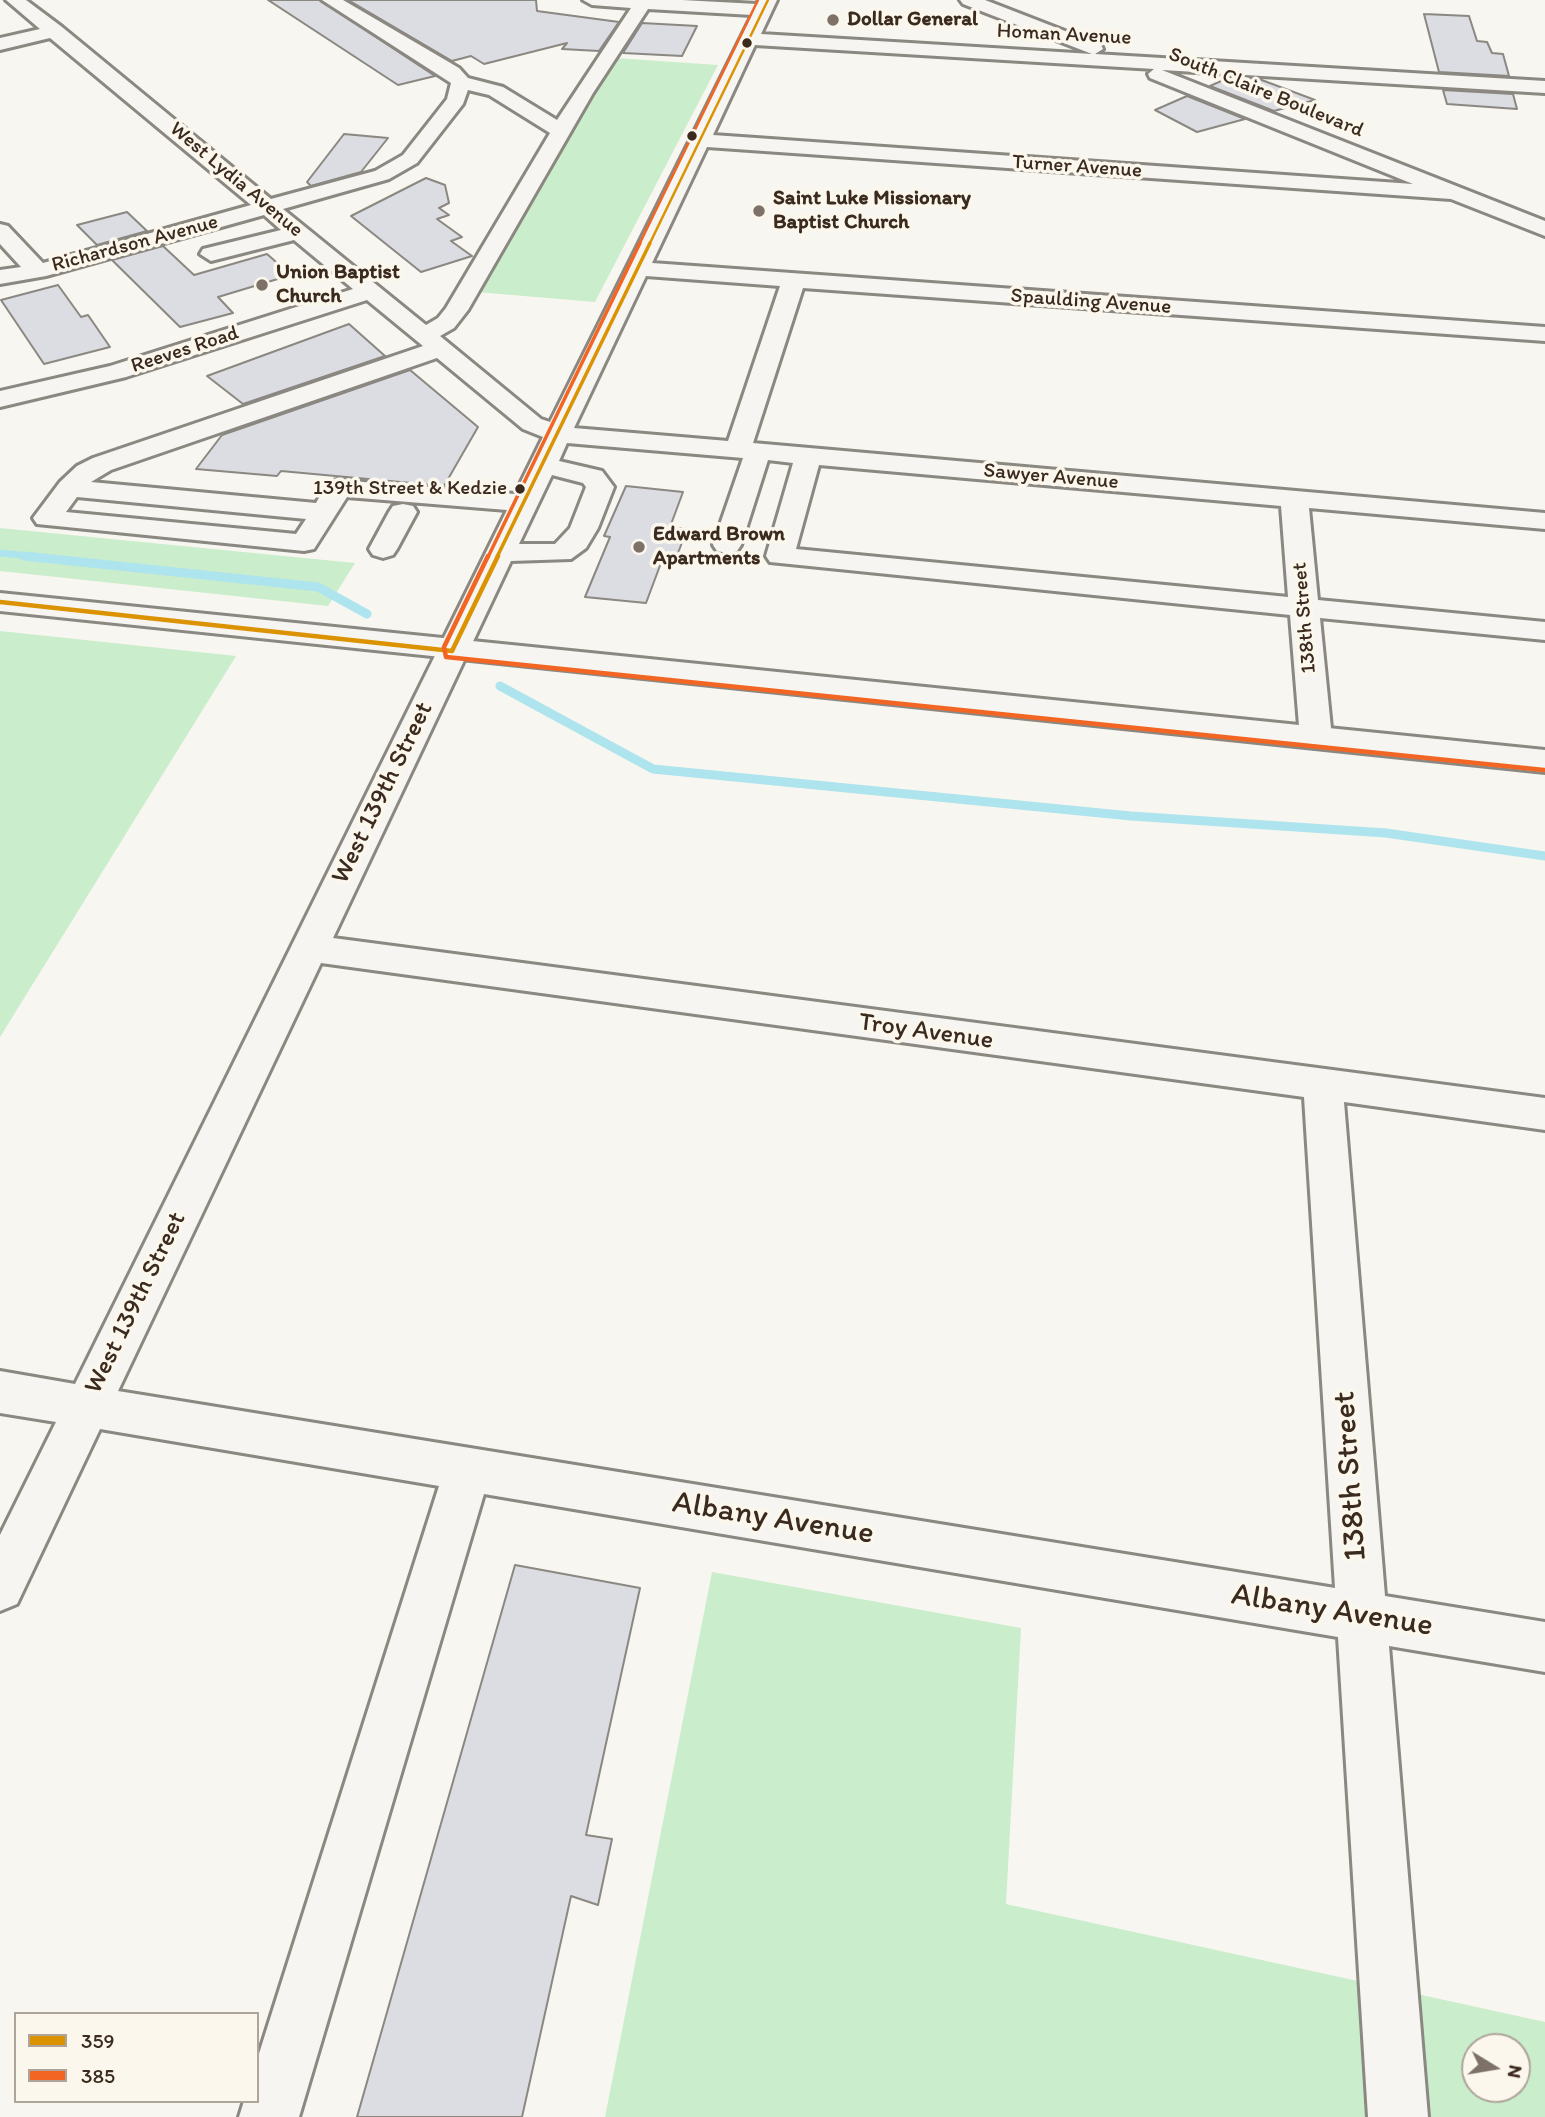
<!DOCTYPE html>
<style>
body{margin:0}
#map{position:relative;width:1545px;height:2117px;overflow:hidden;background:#f8f6f0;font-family:Itim,sans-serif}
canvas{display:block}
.legend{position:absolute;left:14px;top:2012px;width:245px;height:91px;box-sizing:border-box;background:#fbf7ec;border:2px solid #aea59a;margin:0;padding:9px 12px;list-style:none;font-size:21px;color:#3b2a1e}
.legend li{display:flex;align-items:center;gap:14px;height:35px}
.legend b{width:35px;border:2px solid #aea59a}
.north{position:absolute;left:1461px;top:2033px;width:70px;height:70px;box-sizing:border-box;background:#fbf7ec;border:2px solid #aea59a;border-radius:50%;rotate:101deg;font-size:19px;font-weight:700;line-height:28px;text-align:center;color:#3b2a1e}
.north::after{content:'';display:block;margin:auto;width:24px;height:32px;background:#7d7168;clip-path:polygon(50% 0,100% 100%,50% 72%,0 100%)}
</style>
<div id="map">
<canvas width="1545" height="2117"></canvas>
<ul class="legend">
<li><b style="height:9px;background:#db9304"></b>359</li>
<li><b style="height:9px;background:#f26522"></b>385</li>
</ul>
<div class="north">N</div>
</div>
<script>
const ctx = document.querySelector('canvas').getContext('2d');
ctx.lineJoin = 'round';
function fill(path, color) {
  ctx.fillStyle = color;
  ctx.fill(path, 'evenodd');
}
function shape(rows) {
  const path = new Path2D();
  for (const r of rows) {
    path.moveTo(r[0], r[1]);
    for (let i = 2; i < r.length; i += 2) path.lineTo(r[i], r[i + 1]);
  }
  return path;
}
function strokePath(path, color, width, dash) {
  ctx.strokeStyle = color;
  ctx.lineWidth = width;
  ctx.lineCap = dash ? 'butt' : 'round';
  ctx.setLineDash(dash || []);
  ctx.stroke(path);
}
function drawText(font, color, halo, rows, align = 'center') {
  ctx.font = font + ' Itim,sans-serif';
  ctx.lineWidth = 7;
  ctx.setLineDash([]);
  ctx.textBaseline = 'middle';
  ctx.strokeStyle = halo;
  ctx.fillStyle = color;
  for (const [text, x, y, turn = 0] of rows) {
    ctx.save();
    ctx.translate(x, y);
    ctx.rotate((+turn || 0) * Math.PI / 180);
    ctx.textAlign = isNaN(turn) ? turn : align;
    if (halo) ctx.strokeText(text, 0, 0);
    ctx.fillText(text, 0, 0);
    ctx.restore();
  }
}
fill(shape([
 [615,58,718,65,595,302,477,292],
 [0,528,355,563,328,606,0,571],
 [0,631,236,656,0,1037],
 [712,1572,1021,1628,1006,1904,1545,2022,1545,2117,605,2117],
 [1475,2047,1517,2047,1517,2089,1475,2089]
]), '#caedcc');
strokePath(shape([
 [0,553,40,557]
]), '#aee4ed', 7);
strokePath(shape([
 [24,556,318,587,367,614],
 [500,686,653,769,1131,816,1386,833,1545,856]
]), '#aee4ed', 9);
const building = shape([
 [268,0,320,0,435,76,398,85,268,0],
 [348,0,536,0,537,11,619,22,599,51,562,49,567,43,484,64,471,56,452,61,348,0],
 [1424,14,1469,16,1477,41,1487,42,1492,53,1503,54,1509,76,1439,72,1424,14],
 [642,23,697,26,682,56,623,53,642,23],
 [1230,77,1259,79,1315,100,1274,111,1210,86,1230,77],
 [1443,90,1513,94,1517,109,1447,104,1443,90],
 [1187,96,1245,119,1197,132,1155,110,1187,96],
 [344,134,388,138,361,172,311,186,307,182,344,134],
 [426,178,445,185,449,203,439,208,449,215,437,219,462,237,451,241,472,256,421,272,351,216,426,178],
 [127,212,147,231,97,245,77,225,127,212],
 [163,246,194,275,267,254,291,275,218,297,233,313,180,327,112,260,163,246],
 [58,285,81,317,88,315,110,347,44,364,1,300,58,285],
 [349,324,385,356,243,404,207,376,349,324],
 [410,370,478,427,444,486,281,471,277,476,196,469,222,435,410,370],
 [626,486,683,492,670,527,687,529,674,564,661,563,646,603,585,597,610,537,604,536,626,486],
 [515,1565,640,1588,586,1835,612,1839,598,1905,571,1896,522,2117,357,2117,515,1565]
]);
fill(building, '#dcdde3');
strokePath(building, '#8b8781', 2);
const minor = shape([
 [6,0,26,0,62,27,271,199,375,171,403,155,447,99,451,83,322,0,343,0,459,68,468,78,503,87,557,120,631,8,592,5,583,0,682,0,757,4,759,0,777,0,761,34,1092,54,963,4,960,0,985,0,1101,45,1103,49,1095,54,1545,81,1545,93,1162,70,1545,221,1545,236,1451,199,707,147,652,263,1545,327,1545,341,803,288,753,443,1545,513,1545,529,1309,508,1318,600,1545,622,1545,640,1320,618,1332,738,1327,745,1316,748,1305,745,1300,738,1290,615,770,562,766,556,793,463,768,460,741,545,737,551,727,553,717,551,713,545,743,458,567,443,559,461,602,471,614,487,598,528,586,548,571,559,511,561,333,938,1545,1098,1545,1130,1344,1102,1385,1596,1545,1622,1545,1672,1389,1646,1428,2117,1368,2117,1338,1637,484,1494,299,2117,239,2117,244,2101,257,2101,257,2060,439,1486,100,1429,17,1604,0,1611,0,1535,56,1422,0,1413,0,1371,75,1384,507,510,347,497,314,549,304,551,37,524,33,518,60,482,77,466,93,458,423,346,367,300,126,377,0,407,0,391,110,366,353,289,294,240,211,261,200,254,203,249,281,230,264,215,46,276,0,284,0,270,21,267,0,244,0,224,8,226,43,263,251,205,50,38,0,50,0,38,40,29,6,0],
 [648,9,752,15,550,422,541,419,440,336,454,328,468,310,593,93,648,9],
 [755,45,1154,69,1148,74,1150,78,1413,184,713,135,755,45],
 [468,90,489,95,550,133,446,308,438,318,426,325,283,209,389,179,417,163,463,104,468,90],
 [646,276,780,286,728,441,574,428,646,276],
 [437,358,523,429,543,437,515,494,338,480,328,482,316,503,91,482,111,470,437,358],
 [819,465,1281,506,1288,597,796,549,819,465],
 [552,475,583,483,586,487,570,528,555,544,519,544,552,475],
 [77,497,306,519,296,534,66,512,77,497],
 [321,963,1304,1097,1335,1588,118,1391,321,963],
 [403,504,413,506,417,512,397,549,393,555,383,558,373,555,369,549,389,512,393,506,403,504]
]);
const major = shape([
 [0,593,1545,750,1545,772,0,611,0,593]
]);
strokePath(minor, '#8b8781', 6);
strokePath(major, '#8b8781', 6);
fill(minor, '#f6f5f1');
fill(major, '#f6f5f1');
strokePath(shape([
 [649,245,768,0]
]), '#db9304', 2.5);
strokePath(shape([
 [497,557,650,243]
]), '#db9304', 3.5);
strokePath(shape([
 [0,602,452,651],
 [452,651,498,556]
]), '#db9304', 4.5);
strokePath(shape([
 [639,245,758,0]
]), '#f26522', 2.5);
strokePath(shape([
 [488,557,640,243]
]), '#f26522', 3.5);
strokePath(shape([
 [488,556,444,647,446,657,1544,770]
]), '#f26522', 4.5);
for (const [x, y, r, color] of [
 [833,20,7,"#7d7168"],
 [747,43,6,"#3b2a1e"],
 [692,136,6,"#3b2a1e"],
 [759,211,7,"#7d7168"],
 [262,285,7,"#7d7168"],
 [520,489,6,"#3b2a1e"],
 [639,547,7,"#7d7168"]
]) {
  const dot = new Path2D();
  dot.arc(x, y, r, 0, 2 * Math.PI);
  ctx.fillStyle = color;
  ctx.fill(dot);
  strokePath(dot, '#fbf7ec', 2.5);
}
drawText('bold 21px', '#3b2a1e', '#fbf7ec', [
 ["Dollar General",847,20],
 ["Saint Luke Missionary",773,199],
 ["Baptist Church",773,223],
 ["Union Baptist",276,273],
 ["Church",276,297],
 ["Edward Brown",653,535],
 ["Apartments",653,559]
], 'left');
drawText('21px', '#3b2a1e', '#fbf7ec', [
 ["Homan Avenue",1064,35,3],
 ["South Claire Boulevard",1266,93,22],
 ["Turner Avenue",1077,167,4],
 ["West Lydia Avenue",236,180,40],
 ["Richardson Avenue",135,244,-15],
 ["Spaulding Avenue",1091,302,4],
 ["Reeves Road",185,350,-18],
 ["Sawyer Avenue",1051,477,5],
 ["138th Street",1305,618,-95]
]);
drawText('21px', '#3b2a1e', '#fbf7ec', [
 ["139th Street & Kedzie",507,489]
], 'right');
drawText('26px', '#3b2a1e', '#fbf7ec', [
 ["West 139th Street",383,793,-64],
 ["Troy Avenue",926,1032,8],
 ["West 139th Street",136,1303,-64]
]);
drawText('32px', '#3b2a1e', '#fbf7ec', [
 ["138th Street",1351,1476,-94],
 ["Albany Avenue",773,1519,9],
 ["Albany Avenue",1332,1611,9]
]);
</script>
